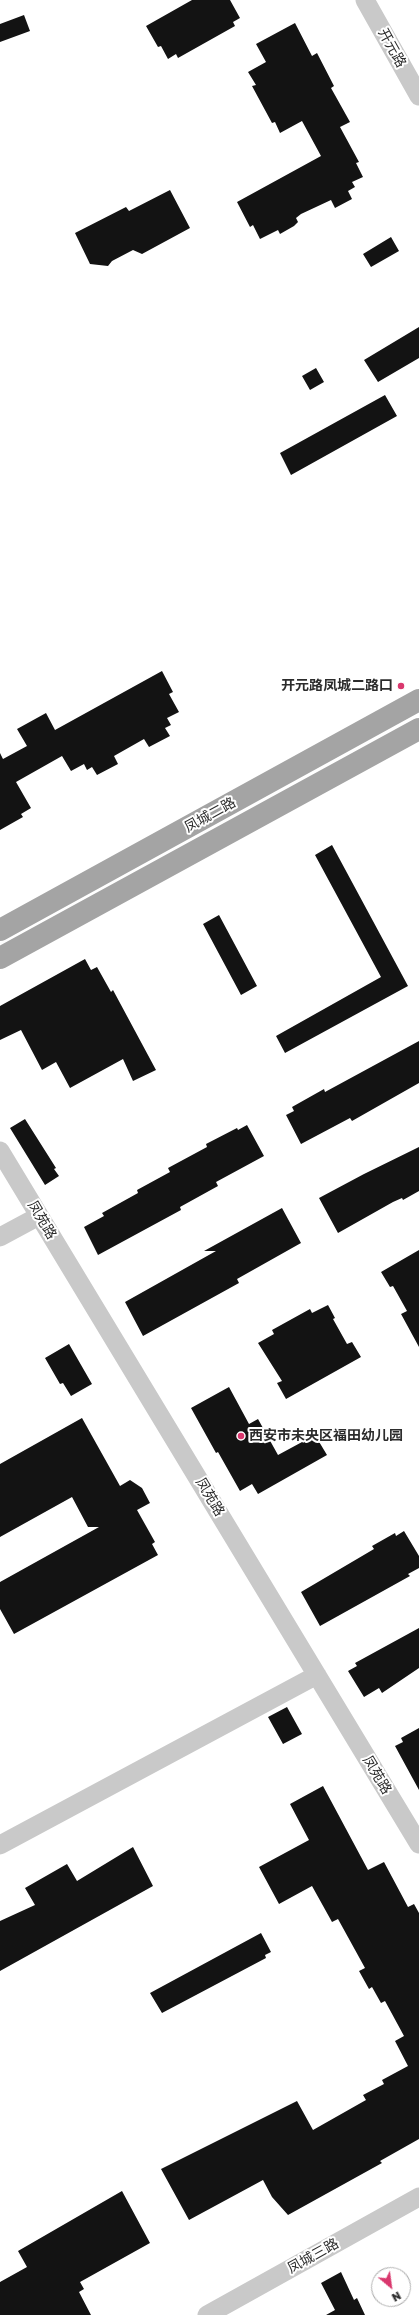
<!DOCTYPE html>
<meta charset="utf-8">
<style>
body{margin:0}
#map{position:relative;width:419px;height:2315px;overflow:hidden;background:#fff;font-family:"Golos Text",sans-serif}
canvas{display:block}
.north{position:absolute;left:371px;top:2267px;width:40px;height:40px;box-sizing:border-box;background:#fff;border:1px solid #ababab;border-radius:50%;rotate:151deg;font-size:11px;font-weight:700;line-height:16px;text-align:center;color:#2c2c2c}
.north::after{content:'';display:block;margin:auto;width:14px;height:18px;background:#d9376d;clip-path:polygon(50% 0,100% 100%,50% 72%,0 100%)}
</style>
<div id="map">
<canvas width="419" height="2315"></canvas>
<div class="north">N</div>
</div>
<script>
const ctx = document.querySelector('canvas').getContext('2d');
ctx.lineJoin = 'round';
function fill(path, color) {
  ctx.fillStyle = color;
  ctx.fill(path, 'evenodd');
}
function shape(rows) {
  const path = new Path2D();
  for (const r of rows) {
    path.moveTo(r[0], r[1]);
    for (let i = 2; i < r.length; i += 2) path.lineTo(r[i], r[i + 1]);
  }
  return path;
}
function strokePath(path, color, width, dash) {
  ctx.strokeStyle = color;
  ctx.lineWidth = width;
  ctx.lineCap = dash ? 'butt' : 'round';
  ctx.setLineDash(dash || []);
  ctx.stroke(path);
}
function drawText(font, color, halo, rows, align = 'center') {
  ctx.font = font + ' "Golos Text","Noto Sans SC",sans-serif';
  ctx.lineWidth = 4;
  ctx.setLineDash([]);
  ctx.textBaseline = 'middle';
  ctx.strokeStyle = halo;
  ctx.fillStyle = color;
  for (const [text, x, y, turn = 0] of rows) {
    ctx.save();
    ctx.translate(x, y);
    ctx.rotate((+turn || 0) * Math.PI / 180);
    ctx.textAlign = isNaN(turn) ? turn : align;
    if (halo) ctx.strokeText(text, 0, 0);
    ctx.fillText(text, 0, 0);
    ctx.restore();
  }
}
fill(shape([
 [192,0,230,0,240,18,233,22,235,26,178,58,176,54,168,59,161,46,158,47,146,26],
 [24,15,30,31,0,42,0,24],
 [295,23,312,56,317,53,334,86,331,88,350,122,340,127,359,162,356,163,363,177,352,182,355,187,348,191,352,199,335,208,331,200,301,214,296,218,298,222,294,226,280,234,278,230,260,239,253,225,250,227,237,202,321,156,302,121,280,133,275,122,272,123,252,86,256,85,248,72,266,62,256,44],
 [170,190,190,228,142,254,133,250,112,261,108,266,90,264,75,233,126,207,129,211],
 [391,237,399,251,371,267,363,254],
 [419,327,419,358,378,382,364,360],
 [316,368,324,382,310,390,302,376],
 [385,395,397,416,291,475,280,453],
 [162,671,173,692,169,694,179,712,167,718,171,725,165,728,170,736,149,747,144,739,114,756,118,764,97,775,92,767,87,770,84,764,71,771,62,756,16,782,31,808,21,814,23,817,0,830,0,753,3,759,27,746,17,729,46,713,55,730],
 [332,845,408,986,285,1053,276,1036,381,977,315,855],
 [219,915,257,986,241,995,203,924],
 [85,959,91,970,97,967,111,992,113,990,156,1070,133,1081,123,1059,70,1088,56,1062,42,1070,21,1030,0,1040,0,1006],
 [419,1041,419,1083,352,1121,350,1118,301,1144,286,1115,294,1111,292,1107,324,1089,325,1092],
 [25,1119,56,1168,54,1169,59,1176,45,1185,10,1128],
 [247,1125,264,1156,216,1182,218,1186,180,1207,181,1210,98,1255,84,1227,104,1216,102,1213,138,1193,137,1190,170,1172,168,1168,207,1147,206,1144,237,1128,238,1130],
 [419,1147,419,1191,403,1200,402,1198,393,1202,338,1233,319,1198,364,1174],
 [282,1208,301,1243,237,1279,239,1283,143,1336,125,1302,216,1251,204,1251],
 [419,1250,419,1347,401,1314,407,1311,393,1286,390,1287,381,1272],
 [328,1305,335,1318,333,1319,347,1344,352,1342,361,1357,286,1399,277,1383,282,1381,258,1343,274,1334,272,1330,310,1309,312,1313],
 [69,1344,92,1384,71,1396,63,1383,60,1384,45,1358],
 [229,1387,249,1424,258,1419,278,1455,315,1435,327,1455,258,1494,252,1484,240,1491,218,1452,216,1453,191,1408],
 [82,1418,120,1486,130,1480,142,1488,150,1503,137,1510,155,1542,152,1544,158,1555,14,1634,0,1609,0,1582,99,1527,88,1527,72,1497,0,1537,0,1464],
 [404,1531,419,1556,419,1568,408,1574,410,1576,320,1626,301,1592,374,1549,372,1546,395,1533,396,1536],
 [419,1628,419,1668,382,1693,379,1688,364,1697,348,1671,357,1666,355,1663],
 [287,1707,302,1734,283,1744,268,1717],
 [419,1728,419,1790,395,1746,403,1742,401,1738],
 [323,1786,368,1870,384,1862,408,1907,414,1904,419,1913,419,2139,380,2161,382,2163,288,2215,272,2197,263,2180,189,2220,161,2169,297,2101,313,2130,366,2100,363,2095,384,2084,382,2080,408,2066,395,2041,404,2036,385,2001,381,2003,372,1987,369,1989,359,1971,365,1968,338,1919,332,1922,312,1886,279,1904,259,1867,309,1840,290,1804],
 [133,1847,153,1886,0,1971,0,1921,35,1905,25,1888,67,1864,77,1881],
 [261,1933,271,1952,265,1955,266,1958,162,2013,150,1993],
 [122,2191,150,2243,80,2282,84,2289,79,2292,91,2315,0,2315,0,2282,27,2267,18,2251],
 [341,2272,354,2300,357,2298,365,2315,326,2315,335,2310,321,2283]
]), '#131313');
strokePath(shape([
 [365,0,419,96],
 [0,1151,419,1844],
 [0,1237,39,1216],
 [0,1845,317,1675],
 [207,2315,419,2197]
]), '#c9c9c9', 19);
strokePath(shape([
 [0,930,419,700],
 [0,958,419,729]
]), '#a4a4a4', 22);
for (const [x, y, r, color] of [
 [401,686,4,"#d9376d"],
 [241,1436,4,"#d9376d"]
]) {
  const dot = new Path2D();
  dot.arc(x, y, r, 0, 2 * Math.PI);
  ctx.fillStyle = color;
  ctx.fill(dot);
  strokePath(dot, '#fff', 1.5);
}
drawText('14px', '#2c2c2c', '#fff', [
 ["开元路",392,48,61],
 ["凤城二路",210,815,-29],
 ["凤苑路",42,1220,59],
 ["凤苑路",210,1497,59],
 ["凤苑路",377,1775,59],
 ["凤城三路",313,2256,-29]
]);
drawText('bold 14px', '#2c2c2c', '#fff', [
 ["开元路凤城二路口",393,686],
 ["西安市未央区福田幼儿园",249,1436,"left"]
], 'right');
</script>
